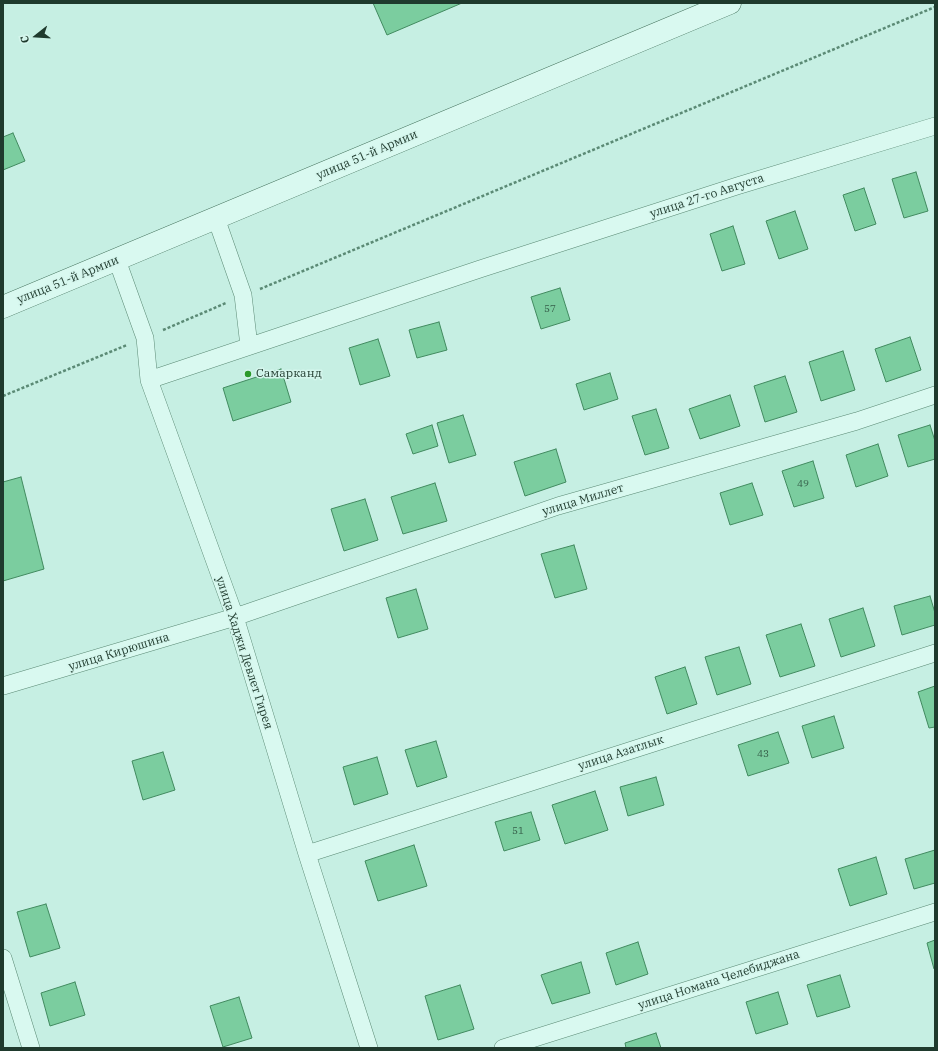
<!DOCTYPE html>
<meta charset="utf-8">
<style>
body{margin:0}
#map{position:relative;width:938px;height:1051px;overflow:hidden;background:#c6efe3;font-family:"IBM Plex Serif",serif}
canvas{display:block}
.frame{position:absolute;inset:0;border:4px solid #1f3a2d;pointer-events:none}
.north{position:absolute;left:16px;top:16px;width:40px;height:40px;-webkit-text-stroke:3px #d5f6ed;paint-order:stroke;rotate:253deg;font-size:11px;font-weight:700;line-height:16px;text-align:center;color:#1f3a2d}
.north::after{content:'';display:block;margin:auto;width:14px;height:18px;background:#1f3a2d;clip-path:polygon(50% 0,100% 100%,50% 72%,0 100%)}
</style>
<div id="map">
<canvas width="938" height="1051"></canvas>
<div class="frame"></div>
<div class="north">С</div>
</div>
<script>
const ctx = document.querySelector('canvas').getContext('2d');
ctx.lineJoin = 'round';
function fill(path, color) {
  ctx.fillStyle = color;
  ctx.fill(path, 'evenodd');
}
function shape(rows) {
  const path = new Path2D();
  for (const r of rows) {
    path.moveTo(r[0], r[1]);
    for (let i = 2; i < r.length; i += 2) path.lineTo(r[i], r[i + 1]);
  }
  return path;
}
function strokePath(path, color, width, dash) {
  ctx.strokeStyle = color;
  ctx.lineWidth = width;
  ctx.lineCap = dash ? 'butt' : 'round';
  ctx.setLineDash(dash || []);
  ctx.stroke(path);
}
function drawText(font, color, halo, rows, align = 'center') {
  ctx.font = font + ' "IBM Plex Serif",serif';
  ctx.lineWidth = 3;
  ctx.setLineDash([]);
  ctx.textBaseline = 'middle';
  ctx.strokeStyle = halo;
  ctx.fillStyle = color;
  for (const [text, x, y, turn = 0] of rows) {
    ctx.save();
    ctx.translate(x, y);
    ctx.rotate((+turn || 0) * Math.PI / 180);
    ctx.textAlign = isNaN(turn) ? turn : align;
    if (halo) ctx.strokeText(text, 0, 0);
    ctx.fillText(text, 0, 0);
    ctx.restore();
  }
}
const building = shape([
 [373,3,462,3,387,35,373,3],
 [13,133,25,161,3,170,3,137,13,133],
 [916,172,928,211,904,218,892,179,916,172],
 [864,188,876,224,855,231,843,195,864,188],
 [795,211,808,249,779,259,766,221,795,211],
 [733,226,745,264,722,271,710,234,733,226],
 [560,288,570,320,541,329,531,297,560,288],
 [439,322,447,350,417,358,409,330,439,322],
 [910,337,921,370,886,382,875,349,910,337],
 [378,339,390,376,360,385,349,348,378,339],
 [843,351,855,390,821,401,809,362,843,351],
 [281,369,291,402,233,421,223,388,281,369],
 [610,373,618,399,584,410,576,384,610,373],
 [785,376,797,412,765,422,754,386,785,376],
 [730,395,740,426,700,439,689,409,730,395],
 [656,409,669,448,645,455,632,416,656,409],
 [463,415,476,455,449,463,437,423,463,415],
 [432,425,438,446,413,454,406,434,432,425],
 [930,425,935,441,935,459,908,467,898,435,930,425],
 [878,444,888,476,856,487,846,455,878,444],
 [556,449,566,482,525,496,514,462,556,449],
 [813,461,824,498,794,507,782,471,813,461],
 [21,477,44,569,3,581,3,482,21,477],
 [435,483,447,521,403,534,391,497,435,483],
 [752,483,763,515,730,525,720,493,752,483],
 [365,499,378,540,344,551,331,509,365,499],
 [574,545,587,589,555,598,541,554,574,545],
 [416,589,428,629,398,638,386,598,416,589],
 [930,596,935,613,935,625,902,635,894,606,930,596],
 [863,608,875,646,841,657,829,619,863,608],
 [801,624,815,666,780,677,766,635,801,624],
 [739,647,751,684,717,695,705,657,739,647],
 [685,667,697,704,667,714,655,677,685,667],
 [935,686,935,727,929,728,918,692,935,686],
 [834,716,844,748,812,758,802,726,834,716],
 [778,732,789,763,748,776,738,745,778,732],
 [436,741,447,777,417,787,405,750,436,741],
 [163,752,175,790,143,800,132,761,163,752],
 [377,757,388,794,354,805,343,767,377,757],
 [656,777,664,805,628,816,620,787,656,777],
 [595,791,608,830,565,844,552,805,595,791],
 [531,812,540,840,504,851,495,822,531,812],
 [414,845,427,886,378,901,365,861,414,845],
 [935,850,935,883,914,889,905,859,935,850],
 [876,857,887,894,850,906,838,869,876,857],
 [46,904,60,948,30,957,17,912,46,904],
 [935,940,935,969,934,969,927,943,935,940],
 [638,942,648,974,616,985,606,953,638,942],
 [581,962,590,993,552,1004,541,975,581,962],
 [840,975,850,1007,817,1017,807,985,840,975],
 [75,982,85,1015,50,1026,41,993,75,982],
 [460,985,474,1029,438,1040,425,996,460,985],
 [778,992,788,1024,756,1034,746,1002,778,992],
 [239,997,252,1038,223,1047,210,1006,239,997],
 [656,1033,661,1048,626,1048,625,1043,656,1033]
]);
fill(building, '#7bcd9f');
strokePath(building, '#418a5f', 1);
const minor = shape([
 [216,218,243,295,249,346],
 [117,260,145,338,149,380,235,617,307,854,369,1048],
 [149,380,480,269,737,186,935,126],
 [3,686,235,617,558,506,857,421,935,395],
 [307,854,935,653],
 [3,958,31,1048],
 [503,1048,935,912]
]);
const secondary = shape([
 [3,307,730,3]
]);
strokePath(minor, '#5b8a75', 18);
strokePath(secondary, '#3e6c56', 23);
strokePath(shape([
 [260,289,935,7],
 [163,330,226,303],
 [3,396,127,345]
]), '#5b8a75', 2.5, [3, 2]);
strokePath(minor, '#d9f9f0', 17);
strokePath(secondary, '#d9f9f0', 22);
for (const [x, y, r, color] of [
 [248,374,4,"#2b9a2b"]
]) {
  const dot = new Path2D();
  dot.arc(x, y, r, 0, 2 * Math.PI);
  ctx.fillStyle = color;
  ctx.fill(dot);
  strokePath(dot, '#d5f6ed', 1.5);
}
drawText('10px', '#365f4a', null, [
 ["57",550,309],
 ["49",803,484],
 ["43",763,754],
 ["51",518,831]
]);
drawText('12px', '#1f3a2d', '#d5f6ed', [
 ["улица 51-й Армии",367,155,-23],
 ["улица 27-го Августа",707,196,-18],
 ["улица 51-й Армии",68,280,-22],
 ["улица Миллет",583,500,-17],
 ["улица Кирюшина",119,652,-17],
 ["улица Хаджи Девлет Гирея",244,653,72],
 ["улица Азатлык",621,753,-18],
 ["улица Номана Челебиджана",719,980,-18]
]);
drawText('12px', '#1f3a2d', '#d5f6ed', [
 ["Самарканд",256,374]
], 'left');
</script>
